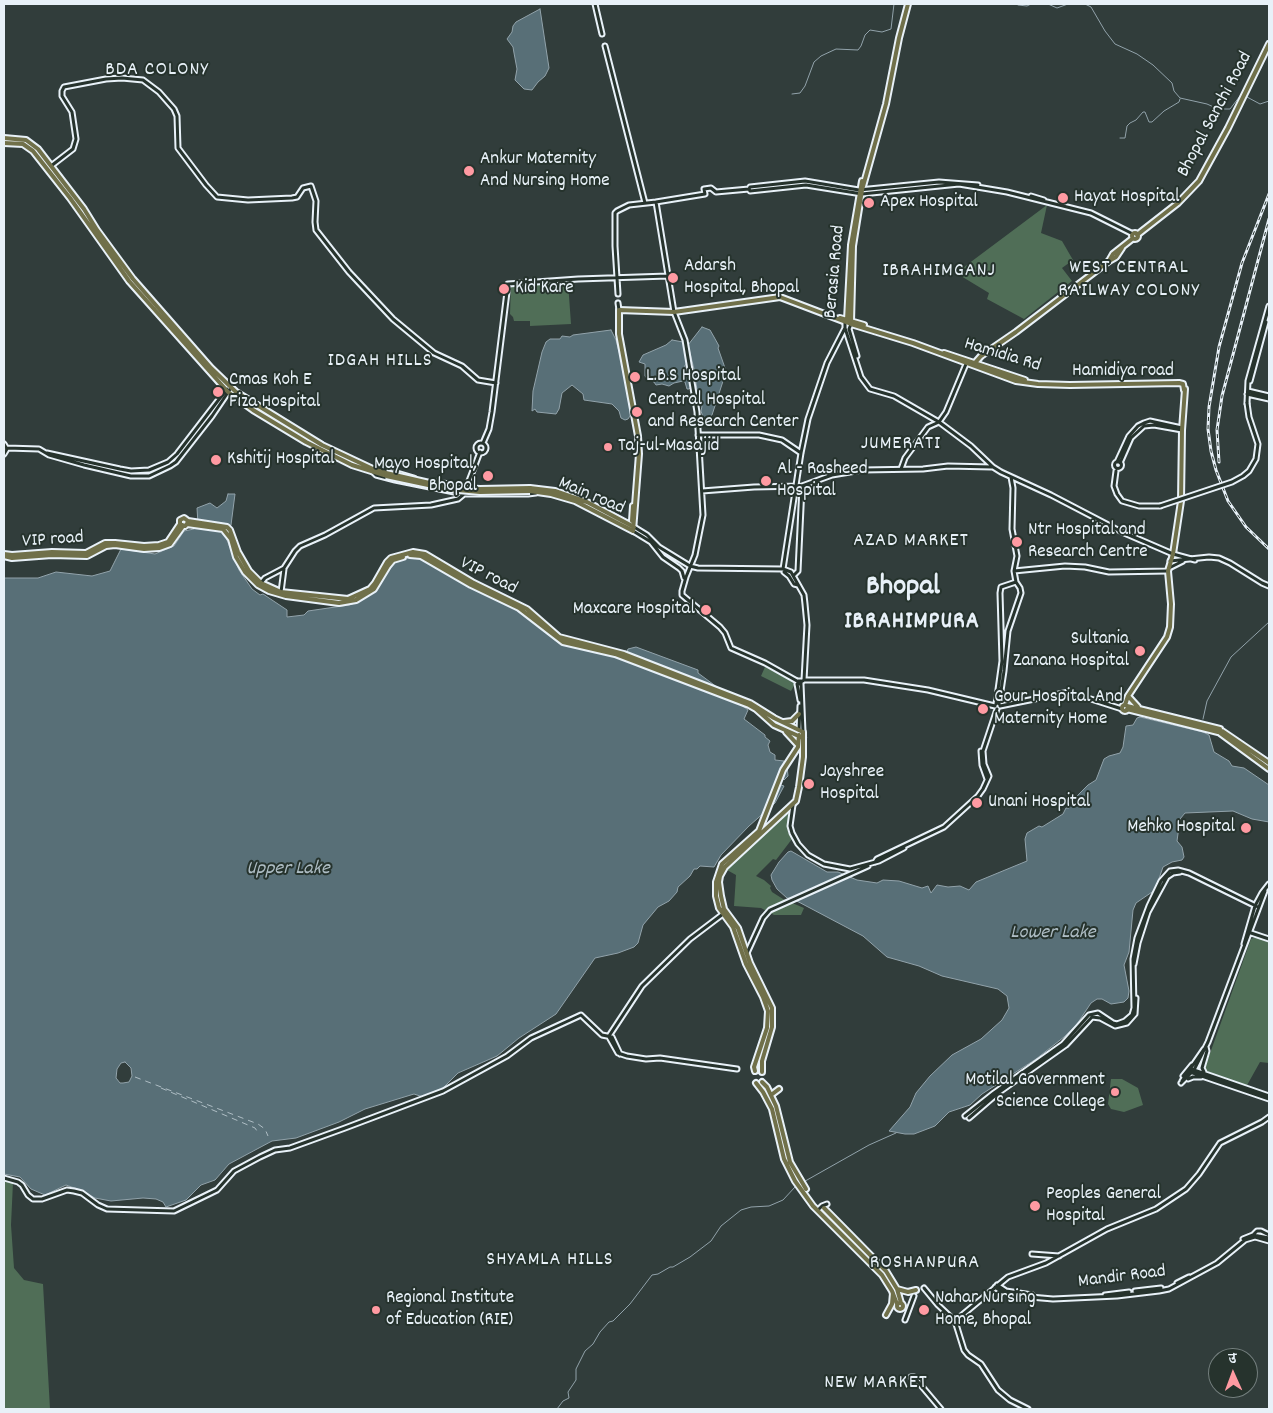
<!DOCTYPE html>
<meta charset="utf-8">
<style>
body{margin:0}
#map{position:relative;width:1273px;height:1413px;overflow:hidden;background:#313d3b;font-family:Dekko,"Playpen Sans Deva",sans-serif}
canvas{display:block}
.frame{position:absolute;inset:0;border:5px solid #e8f1f8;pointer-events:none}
.north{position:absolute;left:1208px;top:1348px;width:50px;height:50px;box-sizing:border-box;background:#26332d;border:1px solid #747f7e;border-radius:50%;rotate:358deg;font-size:14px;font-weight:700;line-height:20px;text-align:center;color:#e8f1f8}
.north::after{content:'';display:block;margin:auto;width:18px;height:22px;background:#ff9aa2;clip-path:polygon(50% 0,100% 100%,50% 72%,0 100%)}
</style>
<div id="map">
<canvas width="1273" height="1413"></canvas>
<div class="frame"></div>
<div class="north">उ</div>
</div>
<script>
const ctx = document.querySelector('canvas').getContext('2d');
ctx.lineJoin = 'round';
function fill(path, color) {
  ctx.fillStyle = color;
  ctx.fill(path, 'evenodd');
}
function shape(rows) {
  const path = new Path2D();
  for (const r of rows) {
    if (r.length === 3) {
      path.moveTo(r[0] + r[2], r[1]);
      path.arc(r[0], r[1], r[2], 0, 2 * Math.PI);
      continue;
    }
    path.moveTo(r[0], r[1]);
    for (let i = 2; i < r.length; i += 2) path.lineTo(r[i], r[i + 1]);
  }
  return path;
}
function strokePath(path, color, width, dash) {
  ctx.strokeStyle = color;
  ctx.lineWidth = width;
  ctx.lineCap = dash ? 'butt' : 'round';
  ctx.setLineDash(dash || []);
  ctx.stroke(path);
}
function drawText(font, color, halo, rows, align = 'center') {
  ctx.font = font + ' Dekko,sans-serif';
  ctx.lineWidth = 4;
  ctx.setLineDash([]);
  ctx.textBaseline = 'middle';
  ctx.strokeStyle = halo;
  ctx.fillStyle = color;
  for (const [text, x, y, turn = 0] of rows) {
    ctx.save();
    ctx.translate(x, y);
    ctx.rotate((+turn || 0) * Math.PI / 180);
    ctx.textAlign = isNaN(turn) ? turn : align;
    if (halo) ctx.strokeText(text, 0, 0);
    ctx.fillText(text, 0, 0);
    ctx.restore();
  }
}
fill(shape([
 [1047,205,1041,233,1062,241,1073,260,1062,268,1072,281,1024,319,987,299,989,293,956,273],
 [568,282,571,324,530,326,530,321,514,321,513,317,510,314,511,285],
 [765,667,796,682,791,691,761,676],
 [788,812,788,832,792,839,776,860,773,859,756,876,764,880,771,886,770,888,772,892,783,899,804,908,801,915,774,915,761,908,734,906,736,875,727,870],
 [1256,937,1269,942,1269,1063,1260,1062,1246,1087,1204,1070,1251,939],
 [1111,1079,1122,1079,1138,1088,1143,1105,1124,1112,1111,1109,1108,1104],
 [4,1181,13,1182,11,1225,14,1268,24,1280,43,1284,50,1409,4,1409]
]), '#506e57');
const water = shape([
 [540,9,549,68,545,76,538,82,532,90,524,89,515,80,517,69,514,53,513,47,507,39,512,32,513,26,516,22,540,9],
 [702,327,710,330,714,337,719,346,718,348,725,368,725,375,712,415,706,419,703,417,701,411,702,406,698,400,695,373,688,345,702,327],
 [611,330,616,340,623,367,629,400,630,416,628,419,625,420,621,418,619,411,612,404,584,400,583,394,572,385,562,393,559,409,556,414,537,412,535,409,532,411,533,391,542,352,546,342,550,339,560,339,562,336,570,337,573,335,611,330],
 [672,340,683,342,688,364,685,365,685,371,689,372,691,387,689,389,687,389,685,382,683,381,674,383,669,386,662,384,656,385,654,382,648,380,645,376,645,364,639,362,643,355,666,345,672,340],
 [228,494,235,494,231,525,225,535,239,570,252,589,260,595,263,594,287,610,287,617,304,615,308,611,349,605,358,602,377,590,391,566,396,562,415,556,424,560,462,583,520,611,555,640,563,644,610,655,624,659,628,649,636,647,698,670,698,673,748,710,744,719,765,735,765,737,770,741,768,745,770,752,775,755,775,760,784,761,787,766,788,776,784,780,783,779,778,781,778,784,784,786,775,803,749,826,721,855,714,867,700,866,697,869,694,869,690,876,678,887,677,892,669,901,658,907,643,925,638,943,634,947,618,953,595,958,556,1014,519,1038,497,1056,458,1073,440,1091,423,1097,414,1094,365,1109,339,1122,296,1138,272,1141,229,1164,215,1180,201,1185,186,1200,166,1207,163,1202,156,1199,143,1198,111,1201,95,1198,83,1191,66,1185,45,1195,31,1189,20,1177,4,1174,4,578,38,578,56,572,92,576,110,571,121,549,155,554,174,546,184,531,194,529,198,524,197,508,210,503,217,508,226,501,228,494],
 [125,1062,131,1068,132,1076,129,1082,123,1083,120,1083,116,1078,117,1069,121,1063,125,1062],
 [1140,717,1203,732,1209,735,1214,752,1229,761,1232,766,1244,768,1269,785,1269,822,1252,819,1233,811,1185,813,1180,819,1177,841,1182,847,1184,857,1182,860,1172,862,1163,867,1155,890,1136,903,1133,910,1129,952,1124,965,1129,991,1128,998,1124,1002,1111,1004,1102,999,1097,999,1091,1003,1077,1024,1064,1037,1036,1059,982,1094,970,1105,949,1112,935,1126,914,1134,905,1134,889,1131,910,1107,916,1093,930,1076,952,1055,981,1039,1002,1020,1009,1008,1007,996,998,989,942,976,919,966,887,957,863,936,793,899,787,898,777,889,772,880,771,875,779,862,788,852,791,851,827,872,838,872,857,880,877,883,883,880,899,881,922,888,928,886,931,893,937,885,948,887,960,886,969,890,976,882,1027,861,1025,839,1027,833,1039,826,1042,827,1063,814,1066,808,1069,808,1074,799,1088,785,1096,780,1104,759,1109,756,1120,753,1123,747,1126,726,1133,725,1137,718,1140,717]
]);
fill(water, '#586f77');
strokePath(water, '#92a3ab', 1);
strokePath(shape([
 [1048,4,1057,8,1068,4],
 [1085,4,1091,7,1105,31,1115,44,1137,54,1153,65,1172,83,1174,91,1180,98,1207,104,1218,109,1230,109,1240,96],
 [1018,5,1027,6,1031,4],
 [792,94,800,93,805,86,814,62,821,56,836,49,858,50,861,46,865,35,870,30,882,32,891,29,894,4],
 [1247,97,1260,104,1269,101],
 [1120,138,1125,138,1127,126,1130,123,1136,120,1143,112,1145,112,1149,122,1152,122,1164,111,1179,102,1180,99],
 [1203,719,1207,701,1231,657,1269,622],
 [557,1409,563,1401,569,1398,568,1392,576,1380,576,1369,585,1351,593,1344,600,1332,609,1322,613,1321,630,1304,652,1275,658,1274,670,1267,673,1267,690,1257,711,1241,721,1226,741,1210,751,1207,769,1206,783,1200,795,1187,807,1180,869,1145,896,1133]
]), '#92a3ab', 1);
strokePath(shape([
 [135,1077,258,1124,265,1129,268,1136],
 [161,1088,255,1128,259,1134]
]), '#aebdc4', 1, [6, 5]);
strokePath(shape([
 [618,294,618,303]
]), '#4c5857', 3, [3, 1.5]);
const secondary = shape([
 [595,4,602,34],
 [605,46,645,203],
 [51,166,73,149,76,139,72,112,62,96,62,91,64,87,106,79,122,78,143,80,159,92,174,109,177,116,178,148,206,185,217,197,248,200,292,198,297,197,303,188,311,186,316,201,315,222,316,230,349,272,393,319,434,353,462,366,478,380,496,383],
 [749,189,750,187,805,181,859,190,939,182,978,185],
 [1031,196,1044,200],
 [656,202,674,312,685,340,697,412,703,515,695,555,686,577,682,591,682,595,720,627,725,633,731,648,765,663,797,681],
 [618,294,615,246,615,213,617,211,629,205,656,202,705,194,704,189,711,188,716,192,749,189,750,191,806,185,862,194,959,184,1007,192,1091,213,1133,234],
 [618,303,619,310],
 [851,324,849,329,857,356],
 [845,328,861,377,870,389,894,396,939,422,971,446,993,467,1001,472,1051,495,1122,532,1173,554,1195,560],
 [1250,381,1266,322],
 [1248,391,1269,396],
 [1247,394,1269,399],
 [1247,403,1248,381,1269,306],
 [698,435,759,435,782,440,801,453],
 [483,443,489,429,492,412,508,284,578,279,668,276],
 [481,448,5],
 [4,444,7,449,4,454],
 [7,448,39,449,49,455,84,465,131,476,149,476,170,466,176,462,212,416,231,388],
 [47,453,120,469,131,471,149,470,168,462,177,454,227,389],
 [1118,465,3.5],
 [1117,462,1129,436,1138,426,1144,423,1150,421,1182,428],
 [1120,463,1131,438,1144,426,1154,425,1182,430],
 [374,469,380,468,414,478],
 [901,469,905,458,928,427,939,422,946,412,966,364],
 [1116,471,1114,486,1117,494,1122,501,1139,506,1160,506],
 [373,472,376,475,395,480,464,494,528,494,536,493],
 [435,482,464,486],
 [702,491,754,487,802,486,832,475,862,470,923,469,948,466,992,467],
 [634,527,647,535,659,547,690,566,698,568,783,569,791,572,804,595,805,604,807,625,804,680],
 [633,531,651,542,663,557,679,568,682,571,684,578],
 [1170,561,1209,557,1219,558,1230,563,1262,583,1269,586],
 [1169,568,1183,561],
 [783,569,801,453,808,419,827,363,845,328,845,322],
 [1014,571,1065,566,1085,567,1109,572,1168,571],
 [784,572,789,576,794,584,798,585],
 [794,575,798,571,802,486],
 [260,584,265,578,284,568,295,551,300,546,325,535,374,508,431,505,458,499,464,494,480,452],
 [281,592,284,569],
 [801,682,804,680,864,680,928,690,995,706],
 [797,684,800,700],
 [801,684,801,681,798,681,798,684,801,684,803,732],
 [996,704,1002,661,1000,593,1001,587,1016,582],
 [999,704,1004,671,1008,631,1021,593,1020,588,1016,582,1014,571,1017,556,1012,529,1013,488,1011,477],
 [1000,706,1069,692,1122,709],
 [799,730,800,706],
 [981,751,982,765,987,779],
 [793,805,790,826,792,833,798,844,808,855,824,864,850,869,879,861,904,848],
 [875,862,877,859,944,827,978,796,983,789,989,776,984,764,983,751,997,709],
 [1248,932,1269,939],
 [1244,944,1255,906,1262,893,1269,884],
 [747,953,763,918,770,910,868,866],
 [1134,964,1138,943,1148,912,1167,877,1173,873,1180,872],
 [609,1036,642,986,690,939,723,914],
 [609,1037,618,1053,627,1056,646,1059,660,1058,737,1069],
 [1191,1069,1269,1096],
 [1190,1072,1269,1099],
 [1204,1072,1202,1068,1207,1051,1206,1047],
 [1183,1076,1192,1065],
 [1188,1079,1193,1077,1201,1077],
 [1182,1081,1204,1049],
 [1181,1083,1194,1070,1208,1042,1265,891],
 [965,1116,994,1093,1063,1044,1089,1015,1098,1013,1113,1023,1117,1024,1125,1021,1132,1015,1134,1008,1133,959,1137,938,1149,906,1161,881,1170,871,1178,870,1189,873,1258,907],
 [969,1118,998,1093,1066,1045,1092,1017,1100,1018,1115,1026,1127,1023,1135,1014,1136,998],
 [4,1178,18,1182,22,1185,28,1195,33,1199,42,1199,67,1190,74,1191,82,1193,98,1205,107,1209,174,1211,217,1190,234,1171,260,1157,275,1150,290,1148,345,1128,443,1091,507,1056,531,1038,581,1015,602,1035,612,1037,620,1054],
 [818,1210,822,1206,827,1204],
 [1254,1234,1257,1231,1261,1231,1269,1235],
 [1243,1239,1253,1235,1269,1238],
 [1032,1254,1059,1256],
 [1177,1283,1189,1277],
 [997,1285,1006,1291,1032,1295],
 [995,1287,1002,1292,1019,1296,1053,1299,1117,1296,1159,1291,1169,1289,1217,1263,1245,1240,1255,1237,1269,1241],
 [924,1288,938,1305,955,1321,964,1350,968,1355,981,1364,998,1390,1010,1400,1028,1409],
 [1135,1291,1161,1288],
 [1105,1295,1129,1292],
 [905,1320,914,1296],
 [955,1321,1008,1277,1046,1263,1107,1229,1156,1209,1186,1189,1199,1174,1220,1143,1262,1122,1269,1117],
 [911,1377,914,1377,941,1409]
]);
const primary = shape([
 [4,138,26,140,38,149,84,209,97,230,133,279,211,368,236,392,322,445,373,469,386,473],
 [4,143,23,144,33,151,70,198,129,281,228,392,253,410,306,442,352,465,384,475],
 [1135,236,3],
 [1137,235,1178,203,1199,181,1228,128,1269,44],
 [1109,261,1113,254,1132,239],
 [840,318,864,325],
 [847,320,851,245,862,181],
 [851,322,853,246,862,190,886,104,899,38,908,4],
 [944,353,1025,380],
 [974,364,981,356,1016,332,1109,261,1116,257,1122,248],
 [530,488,555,491,587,502,634,527],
 [530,491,551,494,575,501,633,531,639,454,638,436,619,334,619,310,674,312,780,297,851,324,913,343,1016,381,1038,384,1070,385,1179,383,1183,384,1184,390],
 [188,521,187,524,185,526,180,524,180,520,184,518,188,521,227,527,230,530,238,552,249,571,261,583,281,592,348,599,370,589,375,583,387,562,391,558,413,552,425,554,472,582,527,609,559,637,624,654,750,703,774,718,803,732,803,757,799,787,796,801,725,867,720,876,719,882,721,896,724,909,738,928,750,963,772,1008,772,1027,762,1061,762,1072],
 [632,521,633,506],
 [187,524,223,529,231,539,236,557,245,572,258,585,269,591,286,596,339,603,356,600,374,589,388,566,393,560,403,557],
 [4,554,12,555,52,552,86,553,105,543,115,543,144,546,159,545,168,542,180,524],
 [410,555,421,556,471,585,519,608,563,642,615,654,749,705,756,709,774,725,803,738],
 [4,556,12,558,52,555,87,556,106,546,115,545,144,549,159,548,170,544,183,526],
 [1128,696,1138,707],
 [1125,705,1128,696,1167,637,1170,627,1171,604,1168,571,1173,554,1181,501,1182,430,1185,389],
 [1125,708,3],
 [1127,706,1220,729],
 [1127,709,1218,732],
 [784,722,792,721,799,714],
 [1222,731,1269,763],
 [786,732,798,745],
 [1220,733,1269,769],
 [755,1071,754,1067,767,1028,768,1011,763,997,746,964,733,927,719,908,716,896,716,882,722,864,759,831,783,770,798,747,799,735],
 [762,1082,767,1087,776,1106,790,1162,806,1189],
 [756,1083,763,1092,772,1109,784,1159,795,1181,813,1206,882,1275,892,1291,897,1304],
 [771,1095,779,1089],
 [824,1208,886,1271,897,1289,901,1303],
 [897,1289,908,1292,916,1290],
 [900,1306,3],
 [886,1315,892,1304,893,1293]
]);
strokePath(secondary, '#e8f1f8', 7);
strokePath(primary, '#e8f1f8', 8);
strokePath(secondary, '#26332d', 3);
strokePath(primary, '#70704a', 4);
const rail = shape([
 [1269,194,1242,263,1219,347,1209,407,1208,429,1211,451,1216,470,1228,501,1246,527,1269,549],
 [1219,462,1217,430,1222,396,1269,219]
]);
strokePath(rail, '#e8f1f8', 3);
strokePath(rail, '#26332d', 1, [4]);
const secondaryBridge = shape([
 [1160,506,1232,482,1243,476,1249,471,1256,459,1258,444,1249,417,1247,403]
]);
const primaryBridge = shape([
 [386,473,447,487,480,489,530,488],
 [386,476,447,489,480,492,530,491]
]);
strokePath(secondaryBridge, '#e8f1f8', 7, []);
strokePath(primaryBridge, '#e8f1f8', 8, []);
strokePath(secondaryBridge, '#26332d', 3);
strokePath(primaryBridge, '#70704a', 4);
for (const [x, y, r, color] of [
 [469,171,6,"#ff9aa2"],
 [1063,198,6,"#ff9aa2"],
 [869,203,6,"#ff9aa2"],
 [673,278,6,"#ff9aa2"],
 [504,289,6,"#ff9aa2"],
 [635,377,6,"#ff9aa2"],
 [218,392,6,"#ff9aa2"],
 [637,412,6,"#ff9aa2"],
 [608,447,5,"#ff9aa2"],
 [216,460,6,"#ff9aa2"],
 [488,476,6,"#ff9aa2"],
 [766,481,6,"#ff9aa2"],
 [1017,542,6,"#ff9aa2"],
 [706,610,6,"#ff9aa2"],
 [1140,651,6,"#ff9aa2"],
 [983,709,6,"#ff9aa2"],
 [809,784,6,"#ff9aa2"],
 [977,803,6,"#ff9aa2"],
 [1246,828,6,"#ff9aa2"],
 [1115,1092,5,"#ff9aa2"],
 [1035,1206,6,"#ff9aa2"],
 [376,1310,5,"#ff9aa2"],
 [924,1310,6,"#ff9aa2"]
]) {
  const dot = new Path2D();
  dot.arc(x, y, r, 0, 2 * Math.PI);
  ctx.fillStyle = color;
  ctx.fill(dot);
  strokePath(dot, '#26332d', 2);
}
drawText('19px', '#e8f1f8', '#26332d', [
 ["Bhopal Sanchi Road",1216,115,-62],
 ["Berasia Road",836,272,-85],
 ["Hamidia Rd",1002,356,17],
 ["Hamidiya road",1123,372],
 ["Main road",591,497,23],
 ["VIP road",53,541,-4],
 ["VIP road",488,577,27],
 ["Mandir Road",1122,1278,-7]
]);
drawText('19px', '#e8f1f8', '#26332d', [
 ["Ankur Maternity",480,160],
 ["And Nursing Home",480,182],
 ["Hayat Hospital",1074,198],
 ["Apex Hospital",880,203],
 ["Adarsh",684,267],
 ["Hospital, Bhopal",684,289],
 ["Kid Kare",515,289],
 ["L.B.S Hospital",646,377],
 ["Cmas Koh E",229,381],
 ["Fiza Hospital",229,403],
 ["Central Hospital",648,401],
 ["and Research Center",648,423],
 ["Taj-ul-Masajid",618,447],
 ["Kshitij Hospital",227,460],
 ["Mayo Hospital,",477,465,"right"],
 ["Bhopal",477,487,"right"],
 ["Al - Rasheed",777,470],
 ["Hospital",777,492],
 ["Ntr Hospital and",1028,531],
 ["Research Centre",1028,553],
 ["Maxcare Hospital",695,610,"right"],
 ["Sultania",1129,640,"right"],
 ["Zanana Hospital",1129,662,"right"],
 ["Gour Hospital And",994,698],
 ["Maternity Home",994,720],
 ["Jayshree",820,773],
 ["Hospital",820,795],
 ["Unani Hospital",988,803],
 ["Mehko Hospital",1235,828,"right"],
 ["Motilal Government",1105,1081,"right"],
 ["Science College",1105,1103,"right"],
 ["Peoples General",1046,1195],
 ["Hospital",1046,1217],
 ["Regional Institute",386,1299],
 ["of Education (RIE)",386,1321],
 ["Nahar Nursing",935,1299],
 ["Home, Bhopal",935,1321]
], 'left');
ctx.letterSpacing = '1px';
drawText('20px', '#e8f1f8', '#26332d', [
 ["BDA COLONY",157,71],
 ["WEST CENTRAL",1129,269],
 ["RAILWAY COLONY",1129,292],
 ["IBRAHIMGANJ",939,272],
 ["IDGAH HILLS",380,362],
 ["JUMERATI",901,445],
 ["AZAD MARKET",911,542],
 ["SHYAMLA HILLS",550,1261],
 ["ROSHANPURA",925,1264],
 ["NEW MARKET",876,1384]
]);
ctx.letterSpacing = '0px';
drawText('italic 20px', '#aebdc4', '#26332d', [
 ["Upper Lake",288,870],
 ["Lower Lake",1053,934]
]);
ctx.letterSpacing = '1px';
drawText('bold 24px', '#e8f1f8', '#26332d', [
 ["IBRAHIMPURA",912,624]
]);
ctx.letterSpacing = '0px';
drawText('bold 29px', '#e8f1f8', '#26332d', [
 ["Bhopal",903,589]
]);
</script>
